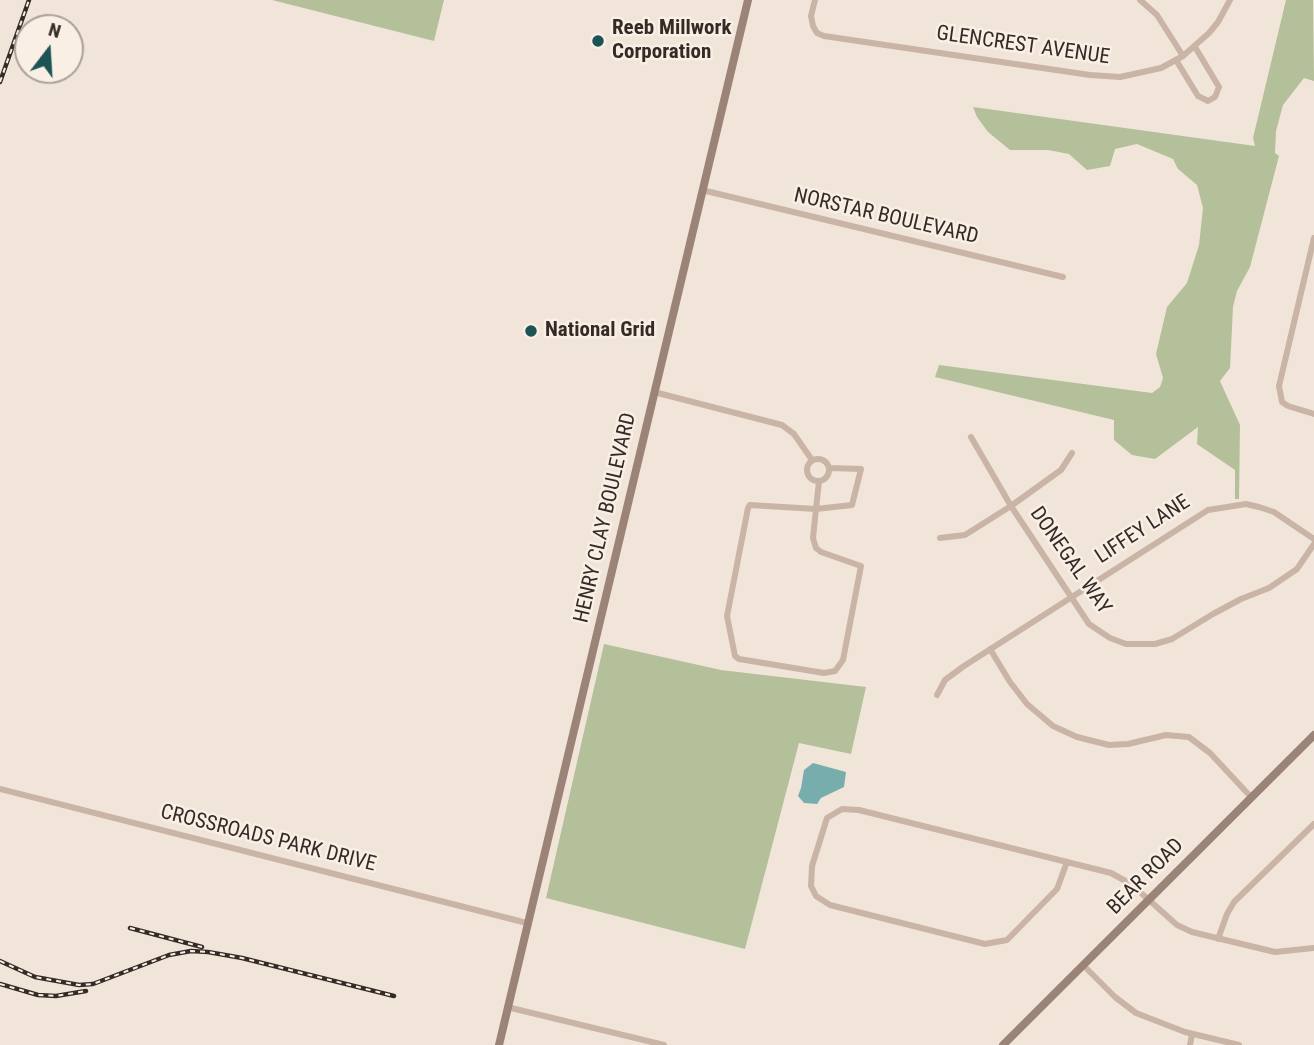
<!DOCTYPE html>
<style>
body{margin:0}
#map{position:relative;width:1314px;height:1045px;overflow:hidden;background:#f1e5d9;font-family:"Roboto Condensed",sans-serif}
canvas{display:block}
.north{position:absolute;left:14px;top:14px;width:70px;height:70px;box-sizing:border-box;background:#f9efe5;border:2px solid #aba099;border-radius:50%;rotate:17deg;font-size:19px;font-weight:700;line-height:28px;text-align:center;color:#352a26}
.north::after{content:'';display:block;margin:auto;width:24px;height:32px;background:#1c5456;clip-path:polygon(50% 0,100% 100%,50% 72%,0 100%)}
</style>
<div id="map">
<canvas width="1314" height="1045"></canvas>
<div class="north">N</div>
</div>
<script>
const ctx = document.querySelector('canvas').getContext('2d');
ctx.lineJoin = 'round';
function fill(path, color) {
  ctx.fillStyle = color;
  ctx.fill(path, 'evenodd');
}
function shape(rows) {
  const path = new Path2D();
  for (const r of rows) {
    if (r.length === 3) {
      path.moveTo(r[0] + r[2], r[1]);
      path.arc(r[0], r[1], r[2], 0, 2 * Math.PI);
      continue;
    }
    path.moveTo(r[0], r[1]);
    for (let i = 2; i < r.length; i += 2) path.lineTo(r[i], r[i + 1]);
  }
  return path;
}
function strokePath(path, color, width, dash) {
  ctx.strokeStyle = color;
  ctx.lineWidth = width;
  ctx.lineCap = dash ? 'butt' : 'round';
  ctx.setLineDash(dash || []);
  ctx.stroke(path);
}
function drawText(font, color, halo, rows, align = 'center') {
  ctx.font = font + ' "Roboto Condensed",sans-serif';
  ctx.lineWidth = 5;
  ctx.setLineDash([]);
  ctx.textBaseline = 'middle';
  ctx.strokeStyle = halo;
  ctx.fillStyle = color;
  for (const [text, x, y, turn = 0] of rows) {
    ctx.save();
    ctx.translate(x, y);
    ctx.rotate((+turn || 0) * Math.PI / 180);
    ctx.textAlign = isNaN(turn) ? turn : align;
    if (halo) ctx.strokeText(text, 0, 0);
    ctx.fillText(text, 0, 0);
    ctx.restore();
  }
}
fill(shape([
 [272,0,444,0,434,41],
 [1286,0,1313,0,1314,81,1304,78,1283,105,1276,131,1275,153,1279,156,1250,267,1237,291,1233,307,1230,368,1220,381,1240,425,1239,499,1235,499,1235,470,1197,444,1198,427,1155,459,1132,455,1114,440,1114,420,935,377,939,365,1152,393,1160,387,1163,378,1156,354,1167,307,1187,283,1199,245,1203,208,1197,185,1178,169,1173,159,1137,144,1115,149,1110,166,1087,170,1069,154,1048,150,1010,150,988,132,977,117,973,107,1255,146,1253,138],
 [604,644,721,670,866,687,851,754,799,743,745,949,546,898]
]), '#b4c099');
fill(shape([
 [813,763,846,772,844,787,821,798,817,804,804,803,798,796,801,788,804,770]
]), '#78adae');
strokePath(shape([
 [815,0,811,16,813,26,817,33,824,36,1090,75,1120,77,1161,68,1183,56,1209,33,1218,22,1230,0],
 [1140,0,1157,15,1183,56],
 [1176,60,1198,96,1208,101,1215,97,1219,87,1195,47],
 [702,190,1063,277],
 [1314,238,1279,386,1282,402,1288,406,1314,414],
 [654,392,782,425,794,434,812,460],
 [971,437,1011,506,1089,624,1110,638,1126,644,1155,644,1172,639,1213,614,1241,599,1269,588,1297,569,1314,544],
 [818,470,11],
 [819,481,816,509,813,538,816,548,821,552,861,566,843,660,835,671,824,673,739,659,735,656,727,616,748,508,750,505,816,509,852,505,861,469,830,468],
 [940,538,965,535,1011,506,1061,470,1072,453],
 [990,649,1010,682,1027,704,1053,726,1077,737,1109,745,1128,744,1166,735,1189,737,1210,753,1251,797],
 [937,695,945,680,964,666,1208,510,1246,504,1259,507,1274,512,1314,539],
 [0,789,527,923],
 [1067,862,1057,889,1007,940,985,944,830,905,816,896,811,886,812,866,827,818,842,809,859,810,1111,873,1131,884,1177,925,1192,932,1275,952,1314,948],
 [1218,939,1227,914,1234,902,1314,824],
 [1083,965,1115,997,1136,1013,1185,1032,1239,1045],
 [507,1007,664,1045],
 [1190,1045,1192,1034]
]), '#c9b4a5', 6);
strokePath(shape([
 [499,1045,748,0],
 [1003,1045,1314,735]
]), '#9c8377', 8);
const rail = shape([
 [0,82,29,0],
 [130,928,202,947],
 [0,961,35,977,79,985,93,984,169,955,191,951,208,952,242,958,394,996],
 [0,984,38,995,56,996,86,991]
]);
strokePath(rail, '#352a26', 4.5);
strokePath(rail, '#f9efe5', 2, [5]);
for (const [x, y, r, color] of [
 [598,41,7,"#1c5456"],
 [531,331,7,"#1c5456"]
]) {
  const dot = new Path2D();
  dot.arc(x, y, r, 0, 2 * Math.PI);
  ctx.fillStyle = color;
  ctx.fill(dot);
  strokePath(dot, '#f9efe5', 2.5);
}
drawText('bold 21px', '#352a26', '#f9efe5', [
 ["Reeb Millwork",612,29],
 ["Corporation",612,53],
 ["National Grid",545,331]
], 'left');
drawText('21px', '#352a26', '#f9efe5', [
 ["GLENCREST AVENUE",1023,46,8],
 ["NORSTAR BOULEVARD",886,217,13],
 ["HENRY CLAY BOULEVARD",606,518,-77],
 ["LIFFEY LANE",1143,530,-33],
 ["DONEGAL WAY",1070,561,55],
 ["CROSSROADS PARK DRIVE",268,839,14],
 ["BEAR ROAD",1146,877,-45]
]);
</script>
